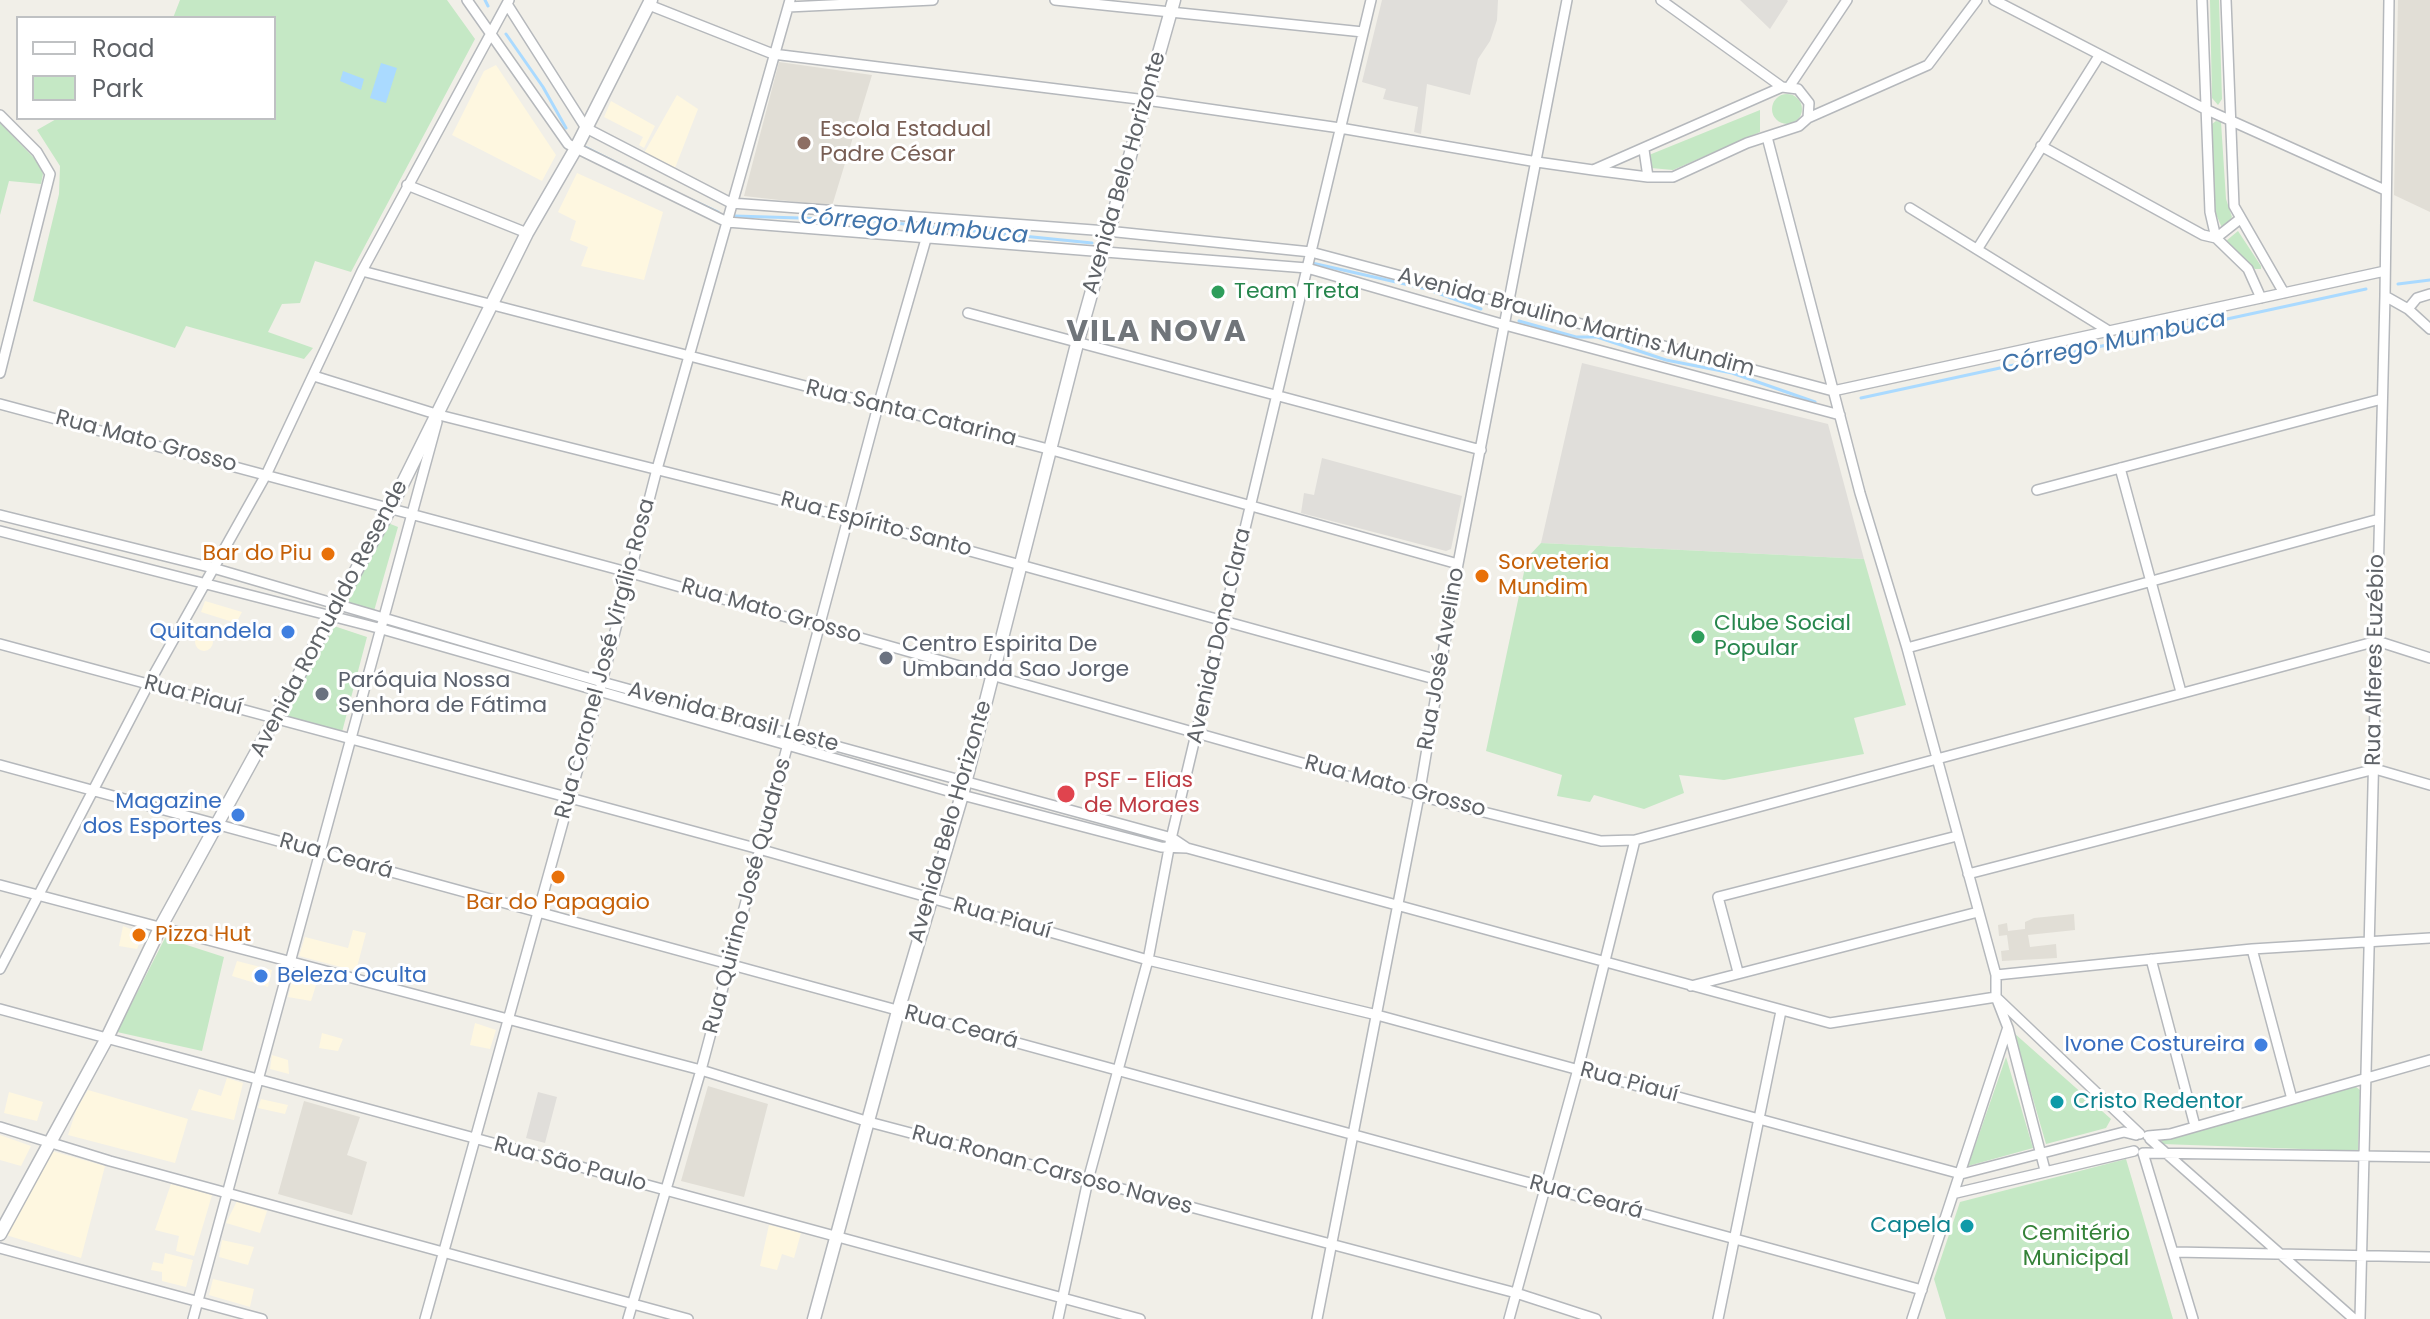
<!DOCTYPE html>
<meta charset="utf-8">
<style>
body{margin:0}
#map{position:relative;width:2430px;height:1319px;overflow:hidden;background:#f1efe8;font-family:Poppins,sans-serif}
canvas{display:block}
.legend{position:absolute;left:16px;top:16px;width:260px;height:104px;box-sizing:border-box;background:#fff;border:2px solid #bfc1c3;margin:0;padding:10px 14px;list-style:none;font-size:24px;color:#5f6368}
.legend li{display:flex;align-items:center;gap:16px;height:40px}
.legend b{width:40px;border:2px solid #bfc1c3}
</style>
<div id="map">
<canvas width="2430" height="1319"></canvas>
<ul class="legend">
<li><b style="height:10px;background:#fff"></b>Road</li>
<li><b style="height:22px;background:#c5e8c5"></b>Park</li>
</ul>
</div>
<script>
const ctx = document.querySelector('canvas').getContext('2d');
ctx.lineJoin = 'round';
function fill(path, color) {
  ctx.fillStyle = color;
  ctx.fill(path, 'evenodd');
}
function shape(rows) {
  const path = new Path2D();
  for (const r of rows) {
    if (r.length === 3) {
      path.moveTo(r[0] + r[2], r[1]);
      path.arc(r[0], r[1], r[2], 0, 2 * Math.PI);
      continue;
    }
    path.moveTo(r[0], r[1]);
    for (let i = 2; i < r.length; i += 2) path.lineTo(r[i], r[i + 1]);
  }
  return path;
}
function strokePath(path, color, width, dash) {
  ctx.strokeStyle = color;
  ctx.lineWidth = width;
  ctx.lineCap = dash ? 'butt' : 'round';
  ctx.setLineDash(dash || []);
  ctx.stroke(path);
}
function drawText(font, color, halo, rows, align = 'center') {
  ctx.font = font + ' Poppins,sans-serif';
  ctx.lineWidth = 6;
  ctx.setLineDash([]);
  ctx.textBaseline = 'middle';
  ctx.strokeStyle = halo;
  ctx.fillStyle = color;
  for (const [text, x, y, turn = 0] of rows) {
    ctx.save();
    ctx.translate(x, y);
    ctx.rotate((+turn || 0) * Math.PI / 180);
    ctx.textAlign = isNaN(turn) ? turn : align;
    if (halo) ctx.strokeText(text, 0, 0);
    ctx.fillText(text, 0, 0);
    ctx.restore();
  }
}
fill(shape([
 [496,65,556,155,542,181,452,135,484,71],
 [677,95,698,109,675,168,643,155],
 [611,101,655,126,644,148,639,145,643,137,604,117],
 [577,173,663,212,644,280,581,266,588,247,570,240,576,221,558,212],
 [205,601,242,612,236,623,201,612],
 [204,642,9],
 [123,926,143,934,137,949,119,946],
 [353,930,366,933,356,971,299,956,305,937,348,948],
 [237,961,272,970,268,987,232,976],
 [294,973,317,982,311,1001,288,997],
 [475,1023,496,1030,490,1049,470,1045],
 [322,1033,343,1039,338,1051,319,1048],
 [272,1055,288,1060,289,1074,270,1069],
 [227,1078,243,1083,234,1120,191,1110,199,1089,221,1096],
 [88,1090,188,1119,175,1163,68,1135,77,1108],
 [9,1092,43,1102,37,1121,4,1113],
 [261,1099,288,1105,285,1114,258,1108],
 [0,1135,31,1146,21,1166,0,1160],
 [52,1151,105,1166,81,1258,6,1235],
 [171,1184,212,1195,194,1256,176,1251,179,1236,155,1230],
 [237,1201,267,1211,260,1233,226,1223],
 [769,1225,801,1233,794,1258,782,1254,777,1270,760,1266],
 [222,1240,254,1247,248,1265,219,1257],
 [165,1253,193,1260,186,1287,162,1281,162,1272,151,1270,153,1262,163,1264],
 [213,1279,254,1289,250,1307,209,1295]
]), '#fef7e0');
fill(shape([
 [1382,0,1498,0,1497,20,1490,41,1478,59,1470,95,1427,84,1421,134,1414,132,1418,107,1383,99,1386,89,1362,82],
 [1740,0,1787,0,1788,1,1770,29],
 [1582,363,1828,424,1864,559,1541,543],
 [1322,458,1462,496,1451,549,1446,551,1301,513,1304,493,1314,495],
 [538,1092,557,1097,545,1143,526,1138]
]), '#e0deda');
fill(shape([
 [2398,0,2430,0,2430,212,2394,195],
 [779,62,872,75,832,206,744,196],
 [2074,914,2075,930,2028,935,2030,947,2056,944,2057,958,2002,961,2001,951,2009,950,2007,935,1999,936,1998,925,2007,923,2008,931,2025,929,2025,922,2034,918],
 [708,1086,768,1104,744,1197,681,1181],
 [304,1101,360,1117,347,1155,367,1162,352,1215,278,1194]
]), '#e1ded6');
fill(shape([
 [180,0,447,0,475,39,351,272,315,261,300,303,282,304,268,332,313,348,304,359,186,326,175,348,33,301,59,194,60,166,37,130,58,118,274,118,274,18,173,18],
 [2210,0,2219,0,2222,99,2218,105,2212,98],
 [1787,109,15],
 [1760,110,1760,132,1673,170,1651,168,1649,155],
 [2216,121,2221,122,2226,199,2232,217,2223,230,2215,212,2213,190,2212,124],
 [0,123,39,163,43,174,41,184,9,181,0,215],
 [2238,231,2261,266,2261,269,2255,269,2226,241],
 [388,523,398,527,374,611,343,603],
 [1541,543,1864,559,1906,705,1854,718,1864,754,1724,780,1679,775,1684,793,1644,809,1594,795,1590,802,1557,796,1562,775,1486,751,1527,558],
 [331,625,367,637,342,732,284,717],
 [165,938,224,957,202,1051,117,1032],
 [2014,1033,2111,1119,2106,1128,2046,1144],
 [2006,1057,2033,1148,1968,1166],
 [2355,1086,2360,1090,2358,1151,2162,1144,2162,1140],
 [2126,1159,2173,1319,1946,1319,1934,1279,1960,1202]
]), '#c5e8c5');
fill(shape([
 [381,63,397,68,386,103,370,98],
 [343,71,364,79,361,90,340,81]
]), '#aadaff');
strokePath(shape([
 [485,0,488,6],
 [506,34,543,87,566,128],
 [585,147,653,181],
 [692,200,718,212],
 [735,216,865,220,1092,243],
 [1312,263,1427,289,1481,309],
 [2398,284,2430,280],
 [1519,321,1576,337,1597,337,1666,360,1732,373,1815,402],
 [1861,398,2366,289]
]), '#aadaff', 3);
const minor = shape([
 [467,0,568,144,727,222,1307,268,1505,325,1840,415],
 [1055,0,1363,32],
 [1661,0,1782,87],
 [1994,0,2205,109,2385,190],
 [2202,0,2210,212,2216,238],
 [2226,0,2234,206,2284,293],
 [507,4,586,128,731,203,1107,231,1311,252,1833,391,2385,271],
 [649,5,773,54,1146,100,1340,128,1537,162,1593,170,1648,177,1673,177,1747,143,1799,126,1808,118,1809,103,1798,89,1782,87,1593,170],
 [788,7,933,0],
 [1789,87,1847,0],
 [0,115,37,152,50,174,0,373],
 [1808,118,1928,65,1977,0],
 [1767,137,1860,493,1907,648,1996,975,1996,997,2008,1028,2045,1170],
 [2041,146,2203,235,2216,238,2248,269,2261,298],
 [1644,150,1648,177],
 [407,185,527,233],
 [1910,208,2109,331],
 [2216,238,2240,219],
 [1978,248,2099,56],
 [362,271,1052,450,1458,564],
 [2385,296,2408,309,2430,329],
 [2408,309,2417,298,2430,294],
 [968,313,1481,450],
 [314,376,439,415,850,518,1438,680],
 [0,404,631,573,1419,796,1601,841,1635,840,2377,641,2430,658],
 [2120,468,2181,692],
 [2037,490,2382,399],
 [0,515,213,568,602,682,1172,838,1187,848],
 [0,531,382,629,962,795,1161,847,1187,848,1830,1023,1996,997,2140,1134],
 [0,644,759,849,1148,960,1377,1015,1961,1174,2124,1132,2136,1135],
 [1907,648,2379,519],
 [0,765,1922,1290],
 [1968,874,2375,769,2430,785],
 [0,885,701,1070,869,1122,1516,1293,1596,1319],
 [2252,949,2292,1099],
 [2151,959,2195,1126],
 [0,969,148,685,267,473,362,271,509,0],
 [1738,972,1718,897,1957,836],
 [1996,975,2252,949,2430,938],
 [1691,986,1978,912],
 [0,1009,1140,1319],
 [0,1127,110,1161,688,1319],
 [2148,1136,2170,1134,2430,1060],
 [2150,1139,2354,1319],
 [2143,1153,2193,1319],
 [2145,1153,2430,1157],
 [1956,1193,2134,1151],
 [0,1248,262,1319],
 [2174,1252,2430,1257],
 [193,1319,437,422],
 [425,1319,602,682,657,469,790,0],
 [628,1319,701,1070,878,406,926,239],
 [1058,1319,1088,1180,1148,960,1170,843,1371,0],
 [1317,1319,1419,796,1458,564,1567,0],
 [1509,1319,1578,1069,1635,840],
 [1718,1319,1781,1011],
 [1912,1319,2007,1030],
 [2360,1319,2385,296,2389,0]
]);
const tertiary = shape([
 [0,1234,107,1038,160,928,391,507,527,233,575,150,651,0],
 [814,1319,898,1011,962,795,1077,344,1174,0]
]);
strokePath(minor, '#b5b8bc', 12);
strokePath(tertiary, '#b5b8bc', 15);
strokePath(minor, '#fff', 9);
strokePath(tertiary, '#fff', 12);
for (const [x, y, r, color] of [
 [804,143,8,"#8d6e63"],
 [1218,292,8,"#2e9e5b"],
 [328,554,8,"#e8710a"],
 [1482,576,8,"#e8710a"],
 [288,632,8,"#3f7fe0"],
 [1698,637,8,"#2e9e5b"],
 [886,658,8,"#6b7280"],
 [322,694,8,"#6b7280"],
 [1066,794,10,"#e0444e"],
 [238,815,8,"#3f7fe0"],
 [558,877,8,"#e8710a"],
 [139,935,8,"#e8710a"],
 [261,976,8,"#3f7fe0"],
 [2261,1045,8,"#3f7fe0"],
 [2057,1102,8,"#0f9aa8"],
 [1967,1226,8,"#0f9aa8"]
]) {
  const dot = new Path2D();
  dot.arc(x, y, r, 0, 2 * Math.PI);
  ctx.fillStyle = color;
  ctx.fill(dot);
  strokePath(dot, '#fff', 3);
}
drawText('22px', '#785e54', '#fff', [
 ["Escola Estadual",820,130],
 ["Padre César",820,155]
], 'left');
drawText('22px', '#5f6368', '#fff', [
 ["Avenida Belo Horizonte",1125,173,-74],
 ["Avenida Braulino Martins Mundim",1576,323,15],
 ["Rua Santa Catarina",911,414,14],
 ["Rua Mato Grosso",146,442,15],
 ["Rua Espírito Santo",876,525,15],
 ["Rua Mato Grosso",771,612,16],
 ["Avenida Romualdo Resende",330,619,-62],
 ["Avenida Dona Clara",1220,636,-77],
 ["Rua Coronel José Virgílio Rosa",606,659,-75],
 ["Rua José Avelino",1442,659,-80],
 ["Rua Alferes Euzébio",2376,660,-89],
 ["Rua Piauí",193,696,15],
 ["Avenida Brasil Leste",733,718,15],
 ["Rua Mato Grosso",1395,787,15],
 ["Avenida Belo Horizonte",951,822,-74],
 ["Rua Ceará",336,857,16],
 ["Rua Quirino José Quadros",748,896,-75],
 ["Rua Piauí",1002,919,16],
 ["Rua Ceará",961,1028,15],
 ["Rua Piauí",1629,1083,15],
 ["Rua São Paulo",570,1165,15],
 ["Rua Ronan Carsoso Naves",1052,1171,15],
 ["Rua Ceará",1586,1198,15]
]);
drawText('22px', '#27864d', '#fff', [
 ["Team Treta",1234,292],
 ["Clube Social",1714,624],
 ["Popular",1714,649]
], 'left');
drawText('22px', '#c56008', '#fff', [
 ["Bar do Piu",312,554,"right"],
 ["Sorveteria",1498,563],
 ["Mundim",1498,588],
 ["Bar do Papagaio",558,903,"center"],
 ["Pizza Hut",155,935]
], 'left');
drawText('22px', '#366cbe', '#fff', [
 ["Quitandela",272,632],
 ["Magazine",222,802],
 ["dos Esportes",222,827],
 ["Beleza Oculta",277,976,"left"],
 ["Ivone Costureira",2245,1045]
], 'right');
drawText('22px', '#5b616d', '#fff', [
 ["Centro Espirita De",902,645],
 ["Umbanda Sao Jorge",902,670],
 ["Paróquia Nossa",338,681],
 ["Senhora de Fátima",338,706]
], 'left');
drawText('22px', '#be3a42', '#fff', [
 ["PSF - Elias",1084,781],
 ["de Moraes",1084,806]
], 'left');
drawText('22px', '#0d838f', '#fff', [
 ["Cristo Redentor",2073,1102],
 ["Capela",1951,1226,"right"]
], 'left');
drawText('22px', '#348238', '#fff', [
 ["Cemitério",2076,1234],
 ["Municipal",2076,1259]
]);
drawText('italic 24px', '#4174aa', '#fff', [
 ["Córrego Mumbuca",914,227,5],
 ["Córrego Mumbuca",2114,343,-12]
]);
ctx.letterSpacing = '2px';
drawText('bold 30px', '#70757a', '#fff', [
 ["VILA NOVA",1157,333]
]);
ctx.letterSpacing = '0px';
</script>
